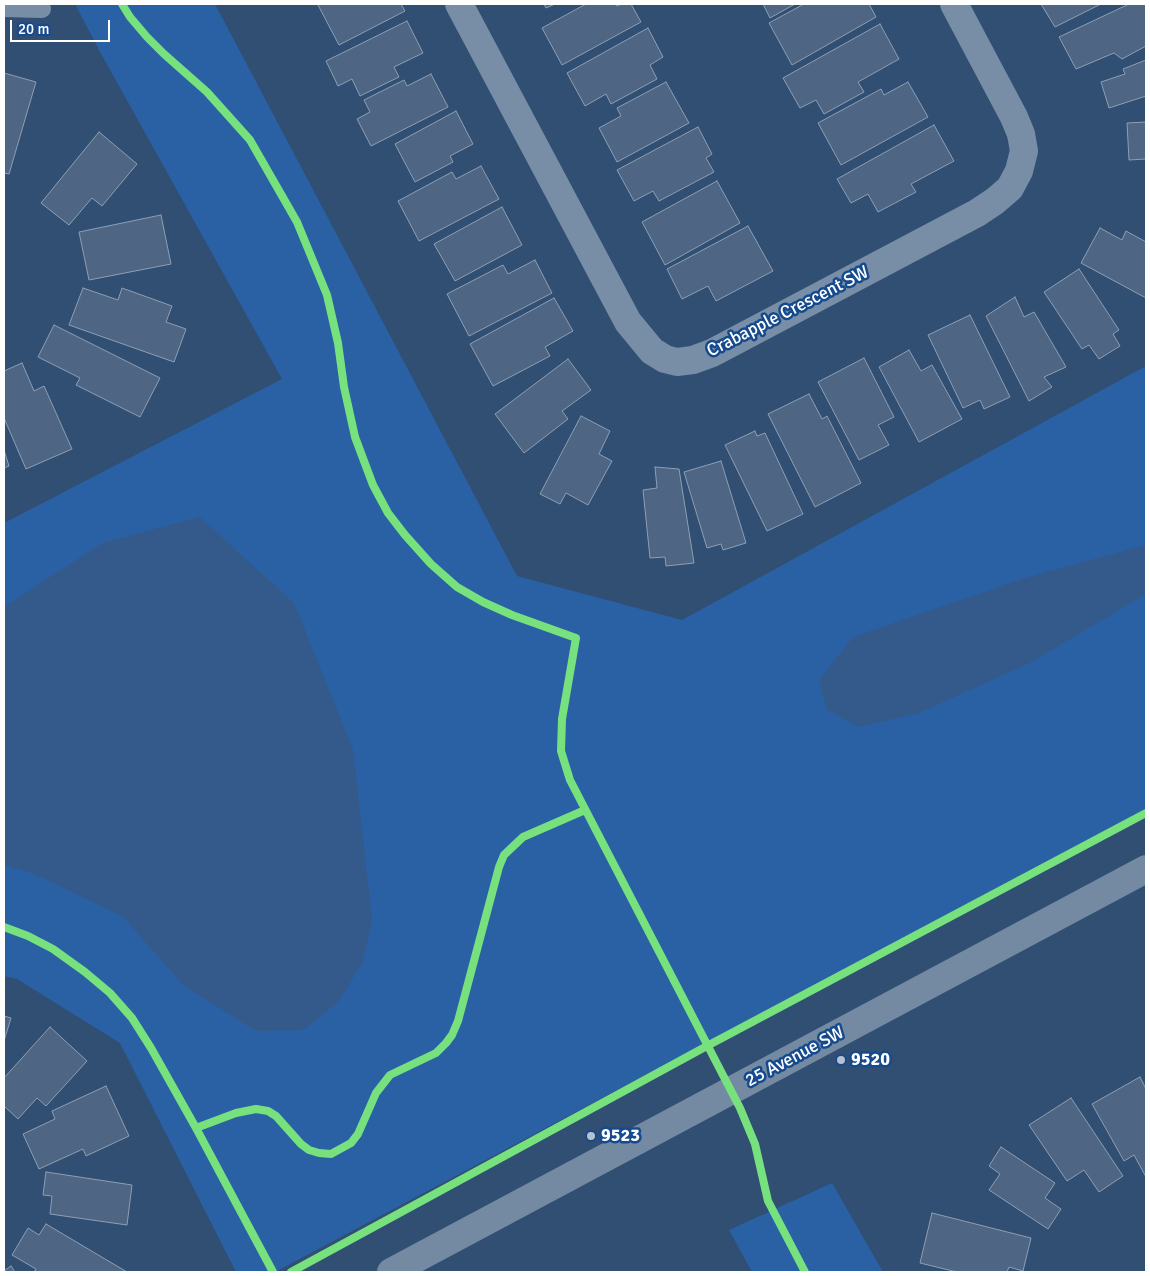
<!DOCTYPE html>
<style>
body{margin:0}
#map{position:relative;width:1150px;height:1276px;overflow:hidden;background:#314e73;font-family:Signika,sans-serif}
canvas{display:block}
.frame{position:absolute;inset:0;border:5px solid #fff;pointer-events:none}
.scale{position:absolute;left:10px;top:20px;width:100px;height:22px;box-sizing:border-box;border:2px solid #fff;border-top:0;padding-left:6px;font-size:15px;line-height:18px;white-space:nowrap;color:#fff;-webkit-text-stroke:4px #164a8e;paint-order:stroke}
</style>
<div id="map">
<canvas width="1150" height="1276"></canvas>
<div class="frame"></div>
<div class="scale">20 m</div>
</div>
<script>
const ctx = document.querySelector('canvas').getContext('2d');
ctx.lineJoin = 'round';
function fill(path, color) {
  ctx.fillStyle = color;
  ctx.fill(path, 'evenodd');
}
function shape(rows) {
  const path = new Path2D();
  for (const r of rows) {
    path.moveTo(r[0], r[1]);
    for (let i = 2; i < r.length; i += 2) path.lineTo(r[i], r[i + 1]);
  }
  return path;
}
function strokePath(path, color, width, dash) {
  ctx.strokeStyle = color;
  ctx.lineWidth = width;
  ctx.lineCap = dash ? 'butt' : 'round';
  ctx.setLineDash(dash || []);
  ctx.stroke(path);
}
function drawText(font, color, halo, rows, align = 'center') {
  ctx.font = font + ' Signika,sans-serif';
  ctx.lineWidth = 5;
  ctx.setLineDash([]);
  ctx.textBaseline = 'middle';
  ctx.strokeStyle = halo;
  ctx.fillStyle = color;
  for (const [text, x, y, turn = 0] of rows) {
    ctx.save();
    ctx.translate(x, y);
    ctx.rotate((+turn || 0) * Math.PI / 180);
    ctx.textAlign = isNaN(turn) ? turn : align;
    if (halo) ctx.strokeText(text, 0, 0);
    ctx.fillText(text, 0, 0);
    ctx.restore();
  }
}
fill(shape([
 [75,4,215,4,517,576,682,620,1146,366,1146,809,275,1272,236,1272,120,1043,17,979,4,976,4,523,282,379,99,50],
 [832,1183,883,1272,752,1272,729,1230]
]), '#2a61a5');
fill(shape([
 [200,517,294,603,353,749,372,919,363,962,339,1001,304,1030,256,1031,184,986,122,916,32,873,4,865,4,607,102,543],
 [1146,545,1146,594,1030,663,919,713,858,727,826,709,819,680,853,637,1024,578]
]), '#345a8b');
const building = shape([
 [321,4,401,4,405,11,339,45,318,5,321,4],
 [544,4,555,4,546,8,544,4],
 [586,4,616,4,617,6,621,4,631,4,641,22,562,65,542,28,586,4],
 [763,4,795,4,770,18,763,4],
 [804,4,869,4,876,17,792,65,769,23,804,4],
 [1041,4,1101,4,1055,27,1041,4],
 [1129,4,1146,4,1146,46,1122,59,1114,53,1076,69,1059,37,1129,4],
 [407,21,423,53,394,67,399,77,360,96,352,79,338,86,326,61,407,21],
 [880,24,899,59,858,82,864,92,824,114,816,100,800,108,783,78,880,24],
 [648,28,663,57,650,65,657,79,611,104,606,94,585,106,567,73,648,28],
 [1146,60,1146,96,1109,108,1101,82,1125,74,1123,69,1146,60],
 [4,73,36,82,9,174,4,173,4,73],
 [431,74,448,107,371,146,357,119,370,112,364,100,404,80,407,86,431,74],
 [666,82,689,123,617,162,599,128,621,116,617,108,666,82],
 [908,82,928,117,841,165,818,123,881,89,884,95,908,82],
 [456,111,473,144,450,156,453,162,415,182,395,144,456,111],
 [1146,122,1146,159,1129,160,1127,123,1146,122],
 [934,125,954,161,911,184,916,192,878,212,868,194,851,203,837,179,934,125],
 [698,127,712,154,706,158,714,172,659,201,653,191,634,201,617,170,698,127],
 [99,132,137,164,102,206,92,198,69,225,41,203,99,132],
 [481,166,499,199,419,241,398,201,452,172,456,179,481,166],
 [717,181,740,223,665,265,642,222,717,181],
 [502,207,522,245,455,281,434,244,502,207],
 [161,215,171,264,89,280,79,232,161,215],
 [748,226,773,271,716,301,708,286,682,299,667,269,748,226],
 [1100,228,1122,240,1126,231,1146,242,1146,298,1081,263,1100,228],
 [535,260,552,293,469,336,447,294,503,265,508,274,535,260],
 [1079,269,1119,330,1113,334,1120,346,1099,359,1089,345,1082,349,1044,292,1079,269],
 [83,288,118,300,122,288,172,306,166,322,186,329,174,362,69,325,83,288],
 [1015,297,1024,317,1034,312,1066,367,1044,377,1052,387,1029,401,986,316,1015,297],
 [554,298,573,331,545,347,550,356,493,386,470,344,554,298],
 [970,315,1010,397,984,409,980,400,963,408,928,335,970,315],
 [54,325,160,378,140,417,76,385,80,378,38,357,54,325],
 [909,350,921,371,932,365,962,419,919,442,879,367,909,350],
 [864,358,894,417,878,425,889,445,859,460,818,382,864,358],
 [568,359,591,390,562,411,568,419,524,453,495,414,568,359],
 [22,363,34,391,44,386,72,449,26,469,4,418,4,371,22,363],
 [809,394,822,419,827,416,861,483,815,507,768,414,809,394],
 [581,416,610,431,599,454,612,461,588,505,566,493,560,504,540,494,581,416],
 [755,431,757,436,765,433,803,514,767,531,725,445,755,431],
 [4,450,9,466,4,468,4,450],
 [721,461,746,543,723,550,721,544,707,548,684,472,721,461],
 [655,467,679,469,694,563,666,566,665,557,650,558,643,490,657,488,655,467],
 [4,1016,11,1018,4,1041,4,1016],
 [50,1027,87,1061,46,1106,37,1098,18,1119,4,1106,4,1078,50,1027],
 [1140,1077,1146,1089,1146,1177,1134,1155,1124,1161,1092,1104,1140,1077],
 [106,1086,129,1136,86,1156,83,1149,39,1169,23,1134,55,1119,52,1111,106,1086],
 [1071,1098,1123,1176,1099,1192,1084,1170,1067,1181,1029,1125,1071,1098],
 [1001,1147,1055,1183,1045,1198,1061,1209,1048,1229,989,1190,1000,1174,989,1166,1001,1147],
 [46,1172,132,1185,127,1225,50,1214,52,1196,43,1195,46,1172],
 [932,1213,1031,1238,1023,1271,1009,1267,1007,1272,957,1272,920,1263,932,1213],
 [46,1224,127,1272,34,1272,36,1269,12,1255,28,1228,39,1235,46,1224],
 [11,1266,15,1272,4,1272,4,1271,11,1266]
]);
fill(building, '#4e6683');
strokePath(building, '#8d9fb5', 1);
strokePath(shape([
 [4,8,42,9]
]), '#788ea7', 18);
strokePath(shape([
 [459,4,628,322,652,351,665,359,677,362,693,360,712,353,977,213,995,201,1010,188,1019,171,1024,151,1021,134,1014,117,954,4]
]), '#788ea7', 28);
strokePath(shape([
 [391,1272,1146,869]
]), '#748aa3', 28);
strokePath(shape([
 [122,4,130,17,147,37,164,54,207,92,250,140,297,222,327,295,338,343,344,387,355,437,373,485,388,513,405,535,431,564,457,587,483,602,512,615,576,638,562,719,561,751,570,780,740,1108,755,1144,768,1201,805,1272],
 [4,927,28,936,53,949,85,972,110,993,132,1018,151,1048,196,1128,273,1272],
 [196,1128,236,1113,256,1109,268,1111,276,1116,301,1144,309,1150,319,1153,331,1154,351,1143,358,1134,376,1093,390,1075,436,1053,446,1043,452,1035,458,1021,499,867,504,855,523,837,585,810],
 [291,1272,707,1046,1146,813]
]), '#77e17e', 8);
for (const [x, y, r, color] of [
 [841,1060,5,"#b7c1ce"],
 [591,1136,5,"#b7c1ce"]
]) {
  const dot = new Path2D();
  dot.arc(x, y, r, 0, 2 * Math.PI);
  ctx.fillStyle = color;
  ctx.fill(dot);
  strokePath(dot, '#164a8e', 2);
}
drawText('18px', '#fff', '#164a8e', [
 ["Crabapple Crescent SW",788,312,-27],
 ["25 Avenue SW",795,1057,-28]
]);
drawText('bold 18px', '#fff', '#164a8e', [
 ["9520",851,1060],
 ["9523",601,1136]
], 'left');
</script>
